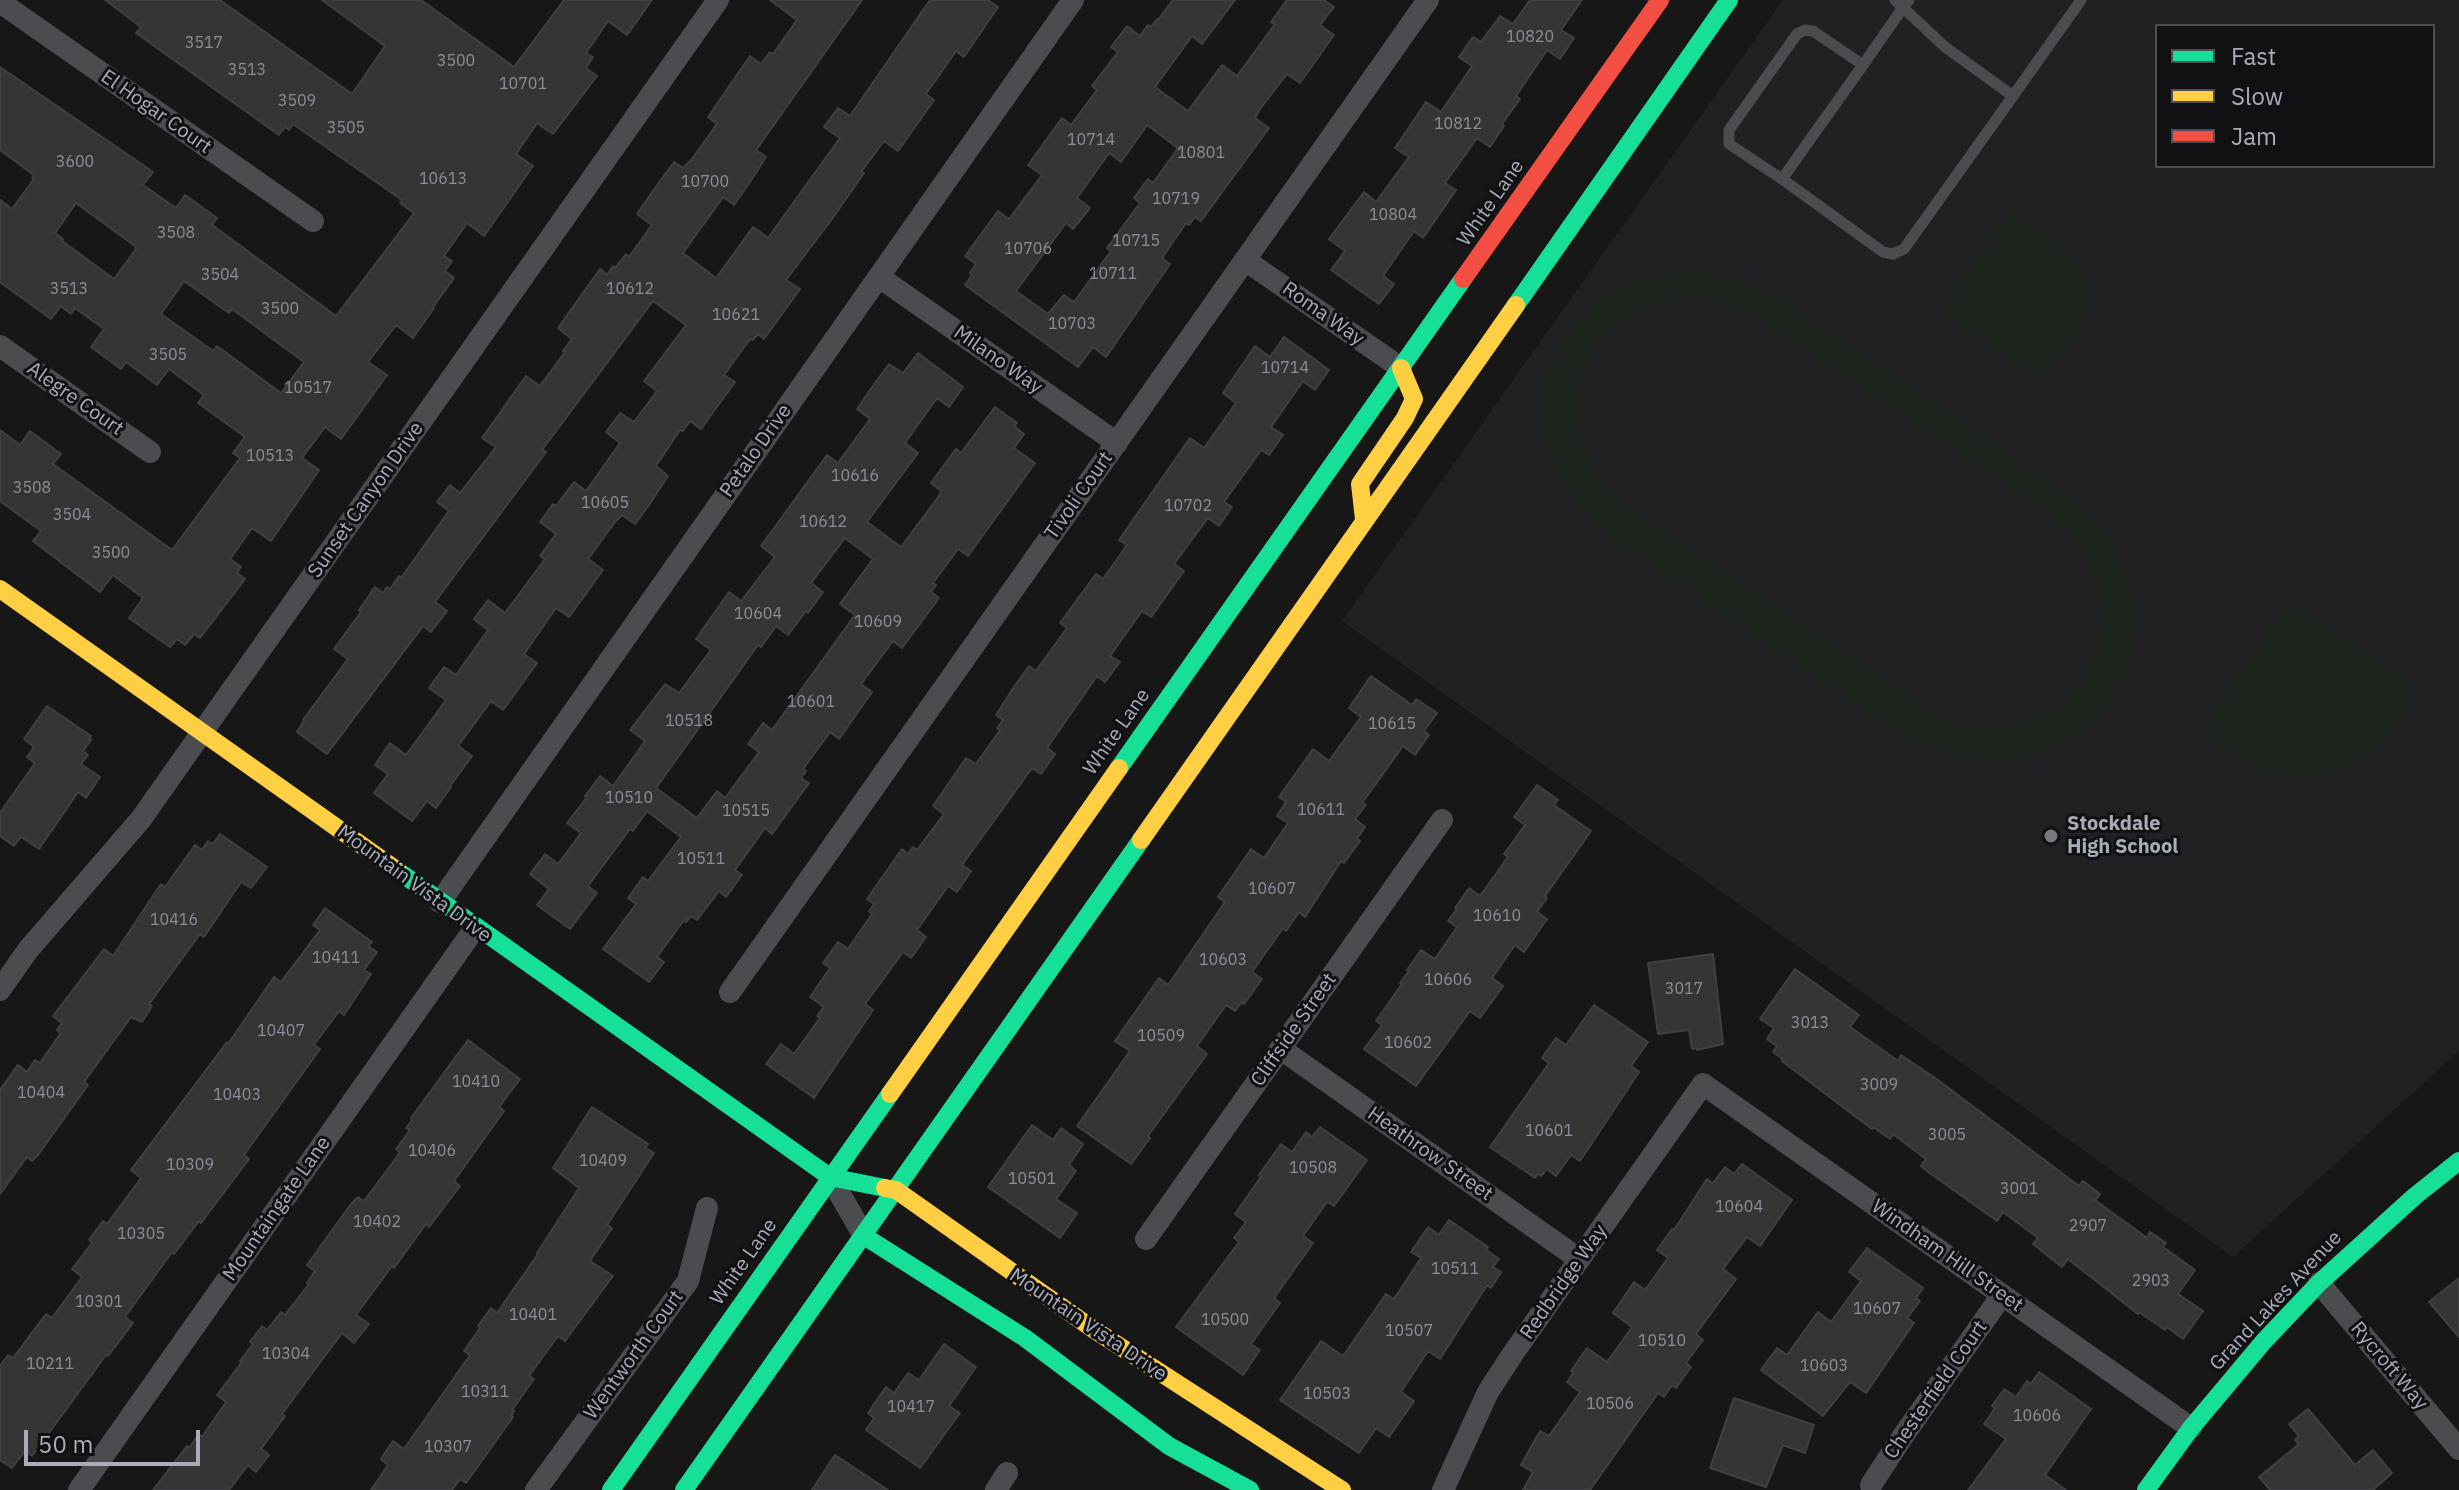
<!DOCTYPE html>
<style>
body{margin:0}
#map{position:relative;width:2459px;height:1490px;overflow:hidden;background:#171717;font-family:"IBM Plex Sans",sans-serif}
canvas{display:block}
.legend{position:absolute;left:2155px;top:24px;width:280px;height:144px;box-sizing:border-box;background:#111113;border:2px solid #4d4f55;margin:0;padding:10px 14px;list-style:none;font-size:24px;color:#a8adb8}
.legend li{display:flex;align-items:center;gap:16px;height:40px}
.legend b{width:40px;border:2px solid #4d4f55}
.scale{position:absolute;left:24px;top:1430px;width:176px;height:36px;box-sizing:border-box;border:4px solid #a8adb8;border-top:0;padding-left:10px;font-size:24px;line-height:28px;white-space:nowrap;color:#a8adb8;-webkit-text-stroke:6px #111113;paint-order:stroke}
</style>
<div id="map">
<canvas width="2459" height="1490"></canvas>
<ul class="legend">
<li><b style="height:10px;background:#16e098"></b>Fast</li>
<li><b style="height:10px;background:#ffcf43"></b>Slow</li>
<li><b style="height:10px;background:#f24e42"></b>Jam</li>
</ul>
<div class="scale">50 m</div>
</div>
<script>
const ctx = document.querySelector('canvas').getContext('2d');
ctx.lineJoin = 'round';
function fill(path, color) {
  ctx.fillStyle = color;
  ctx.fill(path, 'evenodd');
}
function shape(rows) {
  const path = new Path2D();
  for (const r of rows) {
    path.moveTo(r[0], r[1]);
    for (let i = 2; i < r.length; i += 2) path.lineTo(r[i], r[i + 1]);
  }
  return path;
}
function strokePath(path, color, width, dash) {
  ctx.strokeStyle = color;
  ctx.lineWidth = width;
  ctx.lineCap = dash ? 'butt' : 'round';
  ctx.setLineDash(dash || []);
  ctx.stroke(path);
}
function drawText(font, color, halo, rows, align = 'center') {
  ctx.font = font + ' "IBM Plex Sans",sans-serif';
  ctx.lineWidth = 6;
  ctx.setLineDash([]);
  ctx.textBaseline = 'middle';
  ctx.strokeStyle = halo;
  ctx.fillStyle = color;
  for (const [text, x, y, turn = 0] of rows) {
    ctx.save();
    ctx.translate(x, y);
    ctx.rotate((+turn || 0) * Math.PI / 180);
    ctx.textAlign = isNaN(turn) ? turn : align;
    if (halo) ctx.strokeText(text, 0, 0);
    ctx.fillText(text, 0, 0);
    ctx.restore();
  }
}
fill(shape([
 [1783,0,2459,0,2459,1051,2233,1257,1342,621],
 [2157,26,2433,26,2433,166,2157,166]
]), '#212123');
fill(shape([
 [2009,212,2059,243,2078,267,2085,284,2086,303,2082,321,2074,339,2062,352,2048,362,2037,378,1941,312],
 [1676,271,1700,271,1724,275,1749,284,1775,297,1777,296,2072,499,2105,535,2126,575,2134,619,2128,662,2110,701,2080,733,2044,753,2001,762,1956,758,1907,740,1603,532,1571,498,1551,458,1543,414,1548,370,1565,334,1594,302,1632,280],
 [1693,299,1732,307,1759,321,2048,514,2068,531,2082,549,2094,569,2101,591,2104,614,2102,636,2096,657,2085,678,2071,695,2053,709,2033,718,2011,724,1986,726,1963,723,1941,716,1920,704,1632,511,1609,491,1587,458,1576,420,1579,381,1594,347,1619,321,1654,304],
 [2289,603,2411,685,2403,712,2389,735,2369,754,2344,769,2318,776,2288,777,2262,771,2236,757,2219,742,2205,724]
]), '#1d241e');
const building = shape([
 [105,0,220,0,352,94,385,46,322,0,421,0,514,67,564,0,652,0,627,35,608,21,586,53,593,57,586,68,597,76,553,134,537,123,516,154,533,166,484,236,467,223,444,256,452,261,445,271,454,278,433,307,434,308,413,338,396,325,368,362,387,375,341,439,325,427,302,458,319,470,271,541,252,528,230,559,241,567,237,573,245,579,200,638,194,634,185,645,177,639,170,647,129,618,143,598,113,575,100,592,33,541,41,531,0,501,0,430,20,445,30,431,61,454,53,464,172,550,240,458,233,453,245,437,198,403,204,395,169,369,157,385,126,362,121,369,91,347,104,329,75,308,71,314,61,306,51,319,0,282,0,200,12,209,34,179,32,178,34,175,0,150,0,67,153,172,143,185,176,208,185,195,217,218,212,225,336,316,414,213,400,203,402,200,293,124,289,130,285,127,279,135,136,33,141,27,105,0],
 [76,203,135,246,136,249,114,279,62,241,63,239,55,233,76,203],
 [184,281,229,313,232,309,304,362,281,393,217,346,213,351,161,314,184,281],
 [770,0,862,0,756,150,766,157,750,182,734,205,723,197,683,253,716,278,753,227,768,238,840,138,824,127,838,108,850,116,930,0,988,0,998,7,964,57,956,51,926,94,934,100,898,151,884,141,861,172,864,173,832,219,786,280,800,289,764,339,758,334,753,340,750,339,724,375,735,382,701,429,690,421,683,431,680,430,656,466,668,476,649,505,635,524,622,515,615,522,588,559,603,570,569,617,556,608,524,654,537,663,503,710,491,701,458,746,472,756,450,786,451,787,436,808,427,801,412,821,374,793,388,774,375,765,390,743,406,755,446,700,429,688,444,667,456,675,488,630,474,619,488,600,505,613,545,559,540,556,556,534,540,522,553,504,556,506,574,482,586,491,620,443,606,432,620,413,634,422,657,391,644,381,686,325,653,301,542,450,546,452,435,602,447,611,431,632,423,626,327,754,297,732,304,721,303,720,348,659,334,649,361,612,359,610,375,587,383,593,387,587,390,589,399,576,401,578,449,511,437,502,450,485,460,493,496,447,482,438,526,376,540,386,565,352,563,351,572,339,558,328,600,269,607,275,613,266,615,268,626,254,629,257,652,225,637,214,660,181,674,162,683,168,692,159,717,124,708,117,750,56,761,64,770,52,773,54,797,20,770,0],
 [1173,0,1235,0,1202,44,1192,36,1155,87,1188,111,1222,65,1237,76,1275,24,1271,22,1287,0,1324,0,1334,7,1320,25,1334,35,1300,83,1287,74,1260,109,1255,118,1269,128,1201,221,1195,217,1189,225,1186,223,1162,258,1170,264,1106,357,1093,347,1078,367,965,285,972,275,970,273,976,264,965,256,998,211,1009,219,1042,175,1028,165,1062,118,1071,125,1097,90,1092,86,1118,52,1111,47,1127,26,1140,36,1148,25,1151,27,1157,19,1158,20,1173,0],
 [1147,125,1178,148,1153,183,1148,179,1134,198,1140,203,1107,248,1111,251,1074,302,1064,295,1048,314,1016,291,1066,223,1073,229,1090,208,1077,198,1109,153,1121,162,1147,125],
 [1530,0,1582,0,1561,30,1574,38,1560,59,1547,50,1516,96,1520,99,1502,124,1504,126,1490,147,1477,138,1445,183,1456,190,1423,238,1414,231,1383,276,1394,284,1379,304,1331,270,1345,251,1329,239,1364,192,1376,202,1409,157,1395,148,1426,102,1441,112,1472,66,1459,57,1473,37,1481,42,1500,16,1513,24,1530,0],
 [1284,337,1329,370,1315,390,1303,381,1271,427,1283,435,1269,455,1261,450,1224,502,1232,507,1219,526,1208,518,1174,564,1184,571,1151,617,1142,611,1110,656,1120,662,1105,682,1097,676,1047,748,1055,754,1041,774,1032,768,962,865,971,871,957,892,948,886,917,930,926,937,911,958,903,952,865,1004,873,1010,814,1098,766,1064,781,1044,794,1054,820,1018,817,1016,824,1007,810,997,830,968,823,963,838,942,848,949,872,914,869,911,874,904,867,899,902,849,908,854,913,847,917,850,944,814,933,806,966,758,976,764,1000,730,997,728,1003,720,996,715,1014,687,1029,666,1036,671,1067,628,1060,623,1096,574,1103,579,1127,545,1119,540,1190,438,1204,448,1236,403,1223,393,1255,346,1270,357,1284,337],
 [918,353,963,387,949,407,937,398,905,443,918,453,867,522,901,547,939,496,941,491,931,483,956,449,961,453,995,407,1017,423,1014,426,1024,434,1014,448,1035,463,968,556,958,549,933,583,936,585,931,592,939,598,902,648,893,641,861,684,872,692,839,739,830,732,803,769,806,771,801,778,809,783,772,834,765,828,735,870,742,875,726,897,719,891,697,920,691,916,686,922,684,920,657,957,664,962,649,982,603,949,636,904,628,898,643,877,648,881,681,837,647,811,633,831,630,829,588,886,597,893,570,929,537,905,549,889,530,874,545,854,558,864,581,833,567,823,587,797,585,796,600,776,613,786,645,741,630,730,665,684,679,693,711,650,696,639,729,592,741,601,775,557,761,546,827,455,838,463,870,419,857,409,875,383,889,364,903,373,918,353],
 [845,538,873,559,840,604,855,615,772,730,763,723,748,744,759,752,725,798,717,791,697,818,656,788,758,645,761,647,776,626,788,635,806,611,808,613,823,592,811,583,845,538],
 [1371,676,1412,705,1416,699,1437,713,1424,731,1429,735,1415,755,1403,746,1362,803,1366,805,1355,819,1365,827,1357,839,1360,841,1344,863,1341,861,1305,917,1299,912,1286,931,1283,928,1252,972,1262,979,1244,1004,1242,1002,1235,1011,1226,1005,1197,1046,1207,1054,1148,1136,1150,1138,1131,1164,1077,1126,1130,1051,1115,1041,1159,978,1168,985,1225,902,1218,897,1251,849,1264,858,1288,823,1277,816,1286,802,1279,797,1313,749,1329,761,1361,717,1349,708,1371,676],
 [47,706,91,736,89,739,91,740,83,751,88,755,81,764,100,777,86,798,78,792,39,849,21,837,14,846,0,836,0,813,35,763,27,757,34,747,24,739,47,706],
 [1537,785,1558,800,1554,805,1591,831,1545,896,1547,898,1537,912,1547,919,1524,952,1515,945,1492,978,1503,986,1480,1018,1470,1011,1416,1086,1364,1049,1382,1025,1376,1021,1402,984,1400,983,1409,971,1407,970,1421,950,1435,959,1457,927,1448,921,1457,909,1455,908,1469,888,1480,896,1508,857,1504,854,1525,825,1514,817,1537,785],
 [220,834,267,867,251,888,241,882,204,937,200,934,149,1004,152,1006,142,1022,131,1017,84,1082,88,1085,38,1155,32,1161,27,1157,0,1194,0,1090,18,1065,27,1072,35,1060,40,1063,61,1033,57,1030,62,1023,53,1016,104,949,113,956,161,884,165,887,195,845,202,850,208,841,213,844,220,834],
 [325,908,372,942,368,946,377,952,364,970,371,974,344,1015,339,1011,314,1045,320,1049,244,1155,249,1159,201,1223,199,1221,174,1254,172,1252,125,1317,133,1323,108,1356,106,1355,32,1456,25,1451,12,1468,0,1460,0,1366,8,1355,13,1358,46,1314,52,1318,82,1277,72,1269,92,1243,89,1240,103,1221,107,1224,141,1178,131,1170,227,1042,228,1044,274,977,281,982,320,930,313,925,325,908],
 [1713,954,1723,1044,1697,1050,1697,1048,1692,1049,1689,1030,1658,1034,1648,963,1713,954],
 [1795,969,1859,1015,1850,1027,1898,1061,1901,1055,1938,1080,2079,1186,2083,1181,2100,1194,2095,1200,2147,1238,2150,1232,2166,1243,2163,1247,2195,1270,2178,1294,2203,1311,2183,1339,2167,1327,2165,1330,2139,1312,2138,1314,2068,1259,2062,1267,2033,1244,2038,1238,2003,1212,1997,1221,1931,1174,1921,1166,1926,1159,1893,1134,1890,1139,1873,1127,1872,1129,1782,1061,1784,1060,1773,1052,1777,1046,1767,1039,1774,1028,1760,1019,1795,969],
 [1594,1005,1648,1042,1631,1066,1639,1072,1580,1161,1571,1155,1556,1176,1547,1169,1541,1176,1538,1174,1535,1178,1490,1147,1549,1063,1542,1058,1556,1038,1566,1045,1594,1005],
 [468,1040,520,1079,499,1107,504,1111,454,1181,460,1186,429,1227,426,1224,394,1268,392,1266,356,1315,369,1324,354,1343,342,1333,282,1414,285,1416,261,1449,269,1455,256,1472,248,1465,229,1490,153,1490,187,1446,189,1448,199,1434,202,1437,226,1402,217,1395,242,1362,240,1361,253,1344,250,1342,262,1326,267,1330,281,1312,285,1315,309,1284,307,1283,315,1271,307,1265,351,1204,358,1197,364,1201,391,1165,400,1152,396,1149,410,1130,406,1128,413,1119,411,1118,468,1040],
 [592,1107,648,1144,645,1148,654,1153,607,1225,612,1228,590,1261,613,1276,565,1341,558,1336,529,1376,534,1379,512,1410,514,1411,511,1416,513,1417,466,1483,460,1479,452,1490,371,1490,388,1465,381,1459,393,1441,404,1449,470,1355,464,1351,480,1328,478,1326,491,1308,497,1313,538,1254,537,1253,579,1188,553,1168,592,1107],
 [1032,1125,1053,1140,1061,1128,1083,1144,1069,1165,1076,1171,1056,1199,1077,1213,1060,1238,988,1187,1032,1125],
 [1320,1127,1367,1160,1334,1206,1327,1202,1303,1236,1313,1243,1274,1298,1280,1303,1251,1344,1260,1350,1243,1375,1176,1327,1239,1242,1234,1238,1246,1222,1235,1214,1261,1177,1259,1175,1281,1144,1292,1152,1306,1132,1312,1137,1320,1127],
 [1742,1164,1792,1200,1760,1246,1747,1237,1723,1269,1736,1279,1696,1334,1703,1340,1686,1363,1691,1367,1676,1388,1672,1385,1664,1397,1658,1393,1590,1490,1523,1490,1533,1472,1521,1465,1540,1431,1549,1436,1580,1392,1567,1382,1574,1372,1571,1371,1587,1348,1607,1362,1632,1327,1613,1313,1634,1282,1645,1290,1668,1258,1657,1250,1672,1229,1674,1230,1707,1179,1713,1183,1725,1167,1734,1174,1742,1164],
 [1449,1220,1488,1247,1486,1250,1499,1259,1493,1267,1501,1272,1491,1288,1487,1285,1440,1359,1428,1351,1401,1392,1414,1401,1389,1437,1376,1428,1359,1453,1280,1400,1321,1341,1343,1356,1386,1294,1394,1299,1421,1258,1411,1252,1428,1227,1439,1235,1449,1220],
 [1867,1248,1923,1288,1916,1298,1920,1301,1907,1318,1914,1323,1866,1393,1850,1382,1823,1416,1761,1370,1777,1348,1787,1355,1818,1312,1831,1322,1861,1281,1849,1272,1867,1248],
 [2459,1278,2459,1337,2429,1302,2459,1278],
 [944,1344,976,1367,949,1406,960,1413,920,1468,866,1430,874,1418,868,1413,886,1387,894,1393,908,1373,919,1380,944,1344],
 [2039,1372,2091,1409,2045,1475,2066,1490,1968,1490,2006,1439,1984,1424,1995,1408,1992,1406,2004,1389,2016,1397,2027,1381,2031,1384,2039,1372],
 [1734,1398,1814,1425,1805,1453,1783,1445,1766,1487,1710,1468,1734,1398],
 [2308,1409,2355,1465,2373,1450,2392,1473,2373,1490,2270,1490,2259,1477,2299,1444,2295,1440,2299,1436,2289,1424,2308,1409],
 [835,1455,888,1490,812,1490,835,1455]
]);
fill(building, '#353536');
strokePath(building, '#3f4043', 2);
strokePath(shape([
 [1863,65,1813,31,1805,30,1797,34,1729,130,1729,144,1782,179,1863,65,1904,6,1909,0],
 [2013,96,2081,0],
 [1782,179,1883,252,1893,254,1904,249,2013,96,1945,47,1895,0]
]), '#4b4c50', 11);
strokePath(shape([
 [0,2,313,221],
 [1245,260,1401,368],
 [879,277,1117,443],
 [0,346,150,452],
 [440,902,1073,0],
 [0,990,28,950,141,819,718,0],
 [730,992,1428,0],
 [1281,1049,1579,1259],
 [830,1177,864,1236],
 [1146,1239,1442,820],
 [2319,1283,2459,1449],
 [1871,1485,1899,1442,2002,1295],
 [79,1490,475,928],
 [536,1490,688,1281,707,1208],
 [996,1490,1007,1473],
 [1443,1490,1488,1392,1512,1355,1703,1084,2191,1428]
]), '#4b4c50', 22);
strokePath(shape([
 [1516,305,1729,0],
 [1119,768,1463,279],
 [398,871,830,1177,885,1188],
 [864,1236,1025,1338,1169,1446,1250,1490],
 [611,1490,890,1094],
 [684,1490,1141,840],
 [2146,1490,2191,1428,2264,1341,2319,1283,2415,1196,2459,1161]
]), '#16e098', 18);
strokePath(shape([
 [1364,519,1360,484,1405,418,1414,399,1401,368],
 [0,589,398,871],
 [1141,840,1516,305],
 [890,1094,1119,768],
 [885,1188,896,1190,1093,1329,1342,1490]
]), '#ffcf43', 18);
strokePath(shape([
 [1463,279,1660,0]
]), '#f24e42', 18);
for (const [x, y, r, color] of [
 [2051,836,8,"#757880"]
]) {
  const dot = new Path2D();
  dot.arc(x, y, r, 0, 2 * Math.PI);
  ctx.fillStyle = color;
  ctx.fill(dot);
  strokePath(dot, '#111113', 3);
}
drawText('16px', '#8b8f98', null, [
 ["10820",1530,37],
 ["3517",204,43],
 ["3500",456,61],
 ["3513",247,70],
 ["10701",523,84],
 ["3509",297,101],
 ["10812",1458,124],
 ["3505",346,128],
 ["10714",1091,140],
 ["10801",1201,153],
 ["3600",75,162],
 ["10613",443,179],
 ["10700",705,182],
 ["10719",1176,199],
 ["10804",1393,215],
 ["3508",176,233],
 ["10715",1136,241],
 ["10706",1028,249],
 ["10711",1113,274],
 ["3504",220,275],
 ["3513",69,289],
 ["10612",630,289],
 ["3500",280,309],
 ["10621",736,315],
 ["10703",1072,324],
 ["3505",168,355],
 ["10714",1285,368],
 ["10517",308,388],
 ["10513",270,456],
 ["10616",855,476],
 ["3508",32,488],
 ["10605",605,503],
 ["10702",1188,506],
 ["3504",72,515],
 ["10612",823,522],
 ["3500",111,553],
 ["10604",758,614],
 ["10609",878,622],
 ["10601",811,702],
 ["10518",689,721],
 ["10615",1392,724],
 ["10510",629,798],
 ["10611",1321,810],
 ["10515",746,811],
 ["10511",701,859],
 ["10607",1272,889],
 ["10610",1497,916],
 ["10416",174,920],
 ["10411",336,958],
 ["10603",1223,960],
 ["10606",1448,980],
 ["3017",1684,989],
 ["3013",1810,1023],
 ["10407",281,1031],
 ["10509",1161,1036],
 ["10602",1408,1043],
 ["10410",476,1082],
 ["3009",1879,1085],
 ["10404",41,1093],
 ["10403",237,1095],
 ["10601",1549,1131],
 ["3005",1947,1135],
 ["10406",432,1151],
 ["10409",603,1161],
 ["10309",190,1165],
 ["10508",1313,1168],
 ["10501",1032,1179],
 ["3001",2019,1189],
 ["10604",1739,1207],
 ["10402",377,1222],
 ["2907",2088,1226],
 ["10305",141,1234],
 ["10511",1455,1269],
 ["2903",2151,1281],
 ["10301",99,1302],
 ["10607",1877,1309],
 ["10401",533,1315],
 ["10500",1225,1320],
 ["10507",1409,1331],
 ["10510",1662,1341],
 ["10304",286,1354],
 ["10211",50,1364],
 ["10603",1824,1366],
 ["10311",485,1392],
 ["10503",1327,1394],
 ["10506",1610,1404],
 ["10417",911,1407],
 ["10606",2037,1416],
 ["10307",448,1447]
]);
drawText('20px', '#a8adb8', '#111113', [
 ["El Hogar Court",156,112,35],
 ["White Lane",1491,203,-55],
 ["Roma Way",1323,314,35],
 ["Milano Way",998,360,35],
 ["Alegre Court",75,399,35],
 ["Petalo Drive",756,451,-55],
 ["Tivoli Court",1079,496,-55],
 ["Sunset Canyon Drive",366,500,-55],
 ["White Lane",1117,732,-55],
 ["Mountain Vista Drive",414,884,36],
 ["Cliffside Street",1294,1030,-55],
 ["Heathrow Street",1430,1154,35],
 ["Mountaingate Lane",277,1209,-55],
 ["Windham Hill Street",1947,1256,35],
 ["White Lane",744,1262,-55],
 ["Redbridge Way",1564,1282,-55],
 ["Grand Lakes Avenue",2276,1301,-47],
 ["Mountain Vista Drive",1088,1325,34],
 ["Wentworth Court",634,1355,-54],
 ["Rycroft Way",2389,1366,50],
 ["Chesterfield Court",1936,1390,-55]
]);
drawText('bold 20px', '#a8adb8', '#111113', [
 ["Stockdale",2067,824],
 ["High School",2067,847]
], 'left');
</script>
